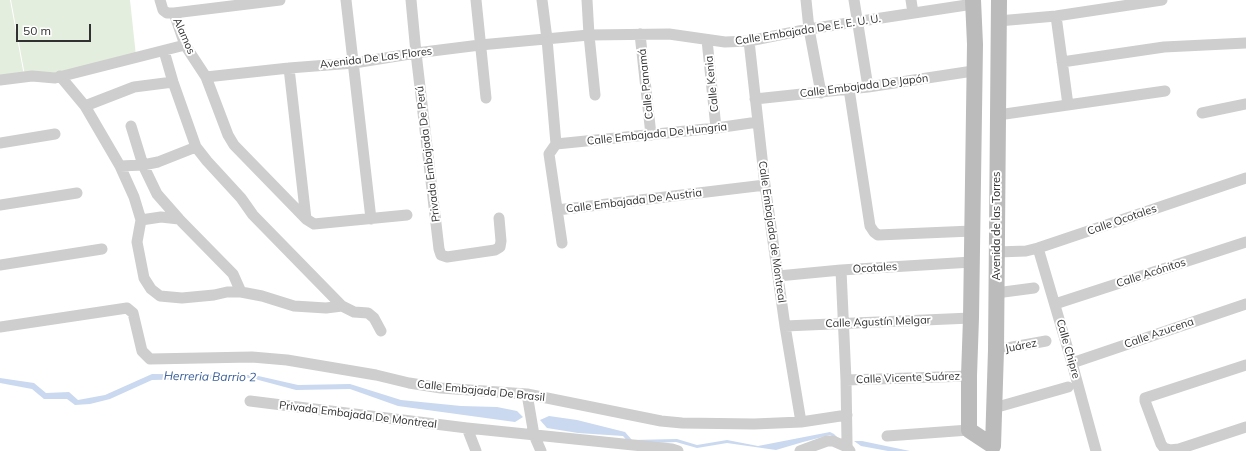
<!DOCTYPE html>
<meta charset="utf-8">
<style>
body{margin:0}
#map{position:relative;width:1246px;height:451px;overflow:hidden;background:#fff;font-family:Mulish,sans-serif}
canvas{display:block}
.scale{position:absolute;left:16px;top:24px;width:75px;height:18px;box-sizing:border-box;border:2px solid #313131;border-top:0;padding-left:5px;font-size:12px;line-height:14px;white-space:nowrap;color:#313131;-webkit-text-stroke:3px #fff;paint-order:stroke}
</style>
<div id="map">
<canvas width="1246" height="451"></canvas>
<div class="scale">50 m</div>
</div>
<script>
const ctx = document.querySelector('canvas').getContext('2d');
ctx.lineJoin = 'round';
function fill(path, color) {
  ctx.fillStyle = color;
  ctx.fill(path, 'evenodd');
}
function shape(rows) {
  const path = new Path2D();
  for (const r of rows) {
    path.moveTo(r[0], r[1]);
    for (let i = 2; i < r.length; i += 2) path.lineTo(r[i], r[i + 1]);
  }
  return path;
}
function strokePath(path, color, width, dash) {
  ctx.strokeStyle = color;
  ctx.lineWidth = width;
  ctx.lineCap = dash ? 'butt' : 'round';
  ctx.setLineDash(dash || []);
  ctx.stroke(path);
}
function drawText(font, color, halo, rows, align = 'center') {
  ctx.font = font + ' Mulish,sans-serif';
  ctx.lineWidth = 4;
  ctx.setLineDash([]);
  ctx.textBaseline = 'middle';
  ctx.strokeStyle = halo;
  ctx.fillStyle = color;
  for (const [text, x, y, turn = 0] of rows) {
    ctx.save();
    ctx.translate(x, y);
    ctx.rotate((+turn || 0) * Math.PI / 180);
    ctx.textAlign = isNaN(turn) ? turn : align;
    if (halo) ctx.strokeText(text, 0, 0);
    ctx.fillText(text, 0, 0);
    ctx.restore();
  }
}
fill(shape([
 [0,0,10,0,25,81,0,84],
 [11,0,130,0,136,56,26,81]
]), '#e4eede');
fill(shape([
 [152,374,254,375,298,385,350,384,401,400,461,406,497,407,517,411,523,417,515,422,398,406,350,389,296,390,251,378,152,380,110,399,90,404,75,405,67,399,44,399,32,389,0,383,0,378,34,383,46,393,69,392,78,400,105,395],
 [549,416,577,420,625,432,632,440,677,439,697,445,727,440,758,446,830,432,834,434,838,438,834,437,830,435,803,442,776,450,727,443,697,448,676,442,630,444,623,436,578,433,547,428,540,420],
 [854,441,862,441,910,451,888,451,861,446]
]), '#cad9ef');
strokePath(shape([
 [160,0,163,10,167,13,174,13,185,45,206,77,228,135,234,145,306,219,314,224,407,215],
 [346,0,371,219],
 [411,0,416,53,439,249,441,255,447,257,495,250,500,247,501,241,499,218],
 [476,0,486,98],
 [542,0,547,39,556,144,549,154,562,243],
 [587,0,589,35,595,95],
 [806,0,809,29,821,93],
 [854,0,868,87],
 [911,0,913,13],
 [174,13,280,0],
 [1056,16,1068,105],
 [998,21,1056,16,1162,0],
 [640,34,651,135],
 [707,40,716,128],
 [749,41,765,185,785,326,801,422],
 [164,51,173,82,196,147,207,161,241,198,253,215,342,306,354,312,368,313,374,318,381,331],
 [1062,62,1164,47,1246,43],
 [289,68,306,219],
 [60,76,85,106,120,166,134,197,141,220,137,242,144,278,151,289,160,296,182,298,214,295,227,292,241,292,262,296,294,306,326,308,342,306],
 [206,77,289,68,354,63,416,53,480,45,589,35,669,34,725,42,749,41,809,29,973,4],
 [0,80,32,76,55,78,185,45],
 [849,89,870,226,874,232,878,235,972,231],
 [755,99,868,87,973,71],
 [85,106,134,87,173,82],
 [1202,113,1246,104],
 [998,115,1165,91],
 [131,126,143,165,157,194,179,219,233,274,241,292],
 [0,143,55,134],
 [556,144,716,128,758,122],
 [120,166,143,165,158,162,196,147],
 [0,205,77,193],
 [557,210,765,185],
 [141,220,161,217,179,219],
 [1038,248,1072,363,1096,451],
 [997,252,1026,251,1038,248,1246,178],
 [0,265,102,249],
 [841,270,846,380,847,442,847,447,850,451],
 [778,276,841,270,972,262],
 [996,293,1034,288],
 [1055,304,1246,242],
 [785,326,971,318],
 [0,327,127,308,133,313,142,351,150,359,252,357,287,360,376,375,409,383,441,388,527,394,661,421,682,423,754,424,801,422,847,415],
 [996,350,1046,341],
 [1072,363,1246,304],
 [1246,365,1145,398,1145,401,1161,444,1164,448,1170,450,1179,449,1246,427],
 [846,380,969,376],
 [527,394,534,435,541,451],
 [250,401,467,428,672,449,678,451],
 [994,408,1068,387],
 [467,428,476,451],
 [887,436,969,430],
 [800,451,827,441,833,441,847,447]
]), '#cecece', 11);
strokePath(shape([
 [973,0,975,44,971,318,969,376,969,430,993,446,996,350,999,0]
]), '#bbb', 16);
drawText('11px', '#313131', '#fff', [
 ["Calle Embajada De E. E. U. U.",808,30,-9],
 ["Alamos",184,36,66],
 ["Avenida De Las Flores",376,58,-7],
 ["Calle Panamá",646,84,-96],
 ["Calle Kenia",712,84,-96],
 ["Calle Embajada De Japón",864,86,-7],
 ["Calle Embajada De Hungria",657,134,-6],
 ["Privada Embajada De Perú",428,154,-97],
 ["Calle Embajada De Austria",634,201,-7],
 ["Calle Ocotales",1122,220,-19],
 ["Avenida de las Torres",997,226,-90],
 ["Calle Embajada de Montreal",772,232,82],
 ["Ocotales",875,268,-4],
 ["Calle Acónitos",1151,273,-18],
 ["Calle Agustín Melgar",878,322,-2],
 ["Calle Azucena",1159,333,-19],
 ["Juárez",1021,346,-11],
 ["Calle Chipre",1068,349,74],
 ["Calle Vicente Suárez",908,378,-2],
 ["Calle Embajada De Brasil",481,391,6],
 ["Privada Embajada De Montreal",358,415,7]
]);
drawText('italic 12px', '#395f99', '#fff', [
 ["Herreria Barrio 2",210,377,1]
]);
</script>
